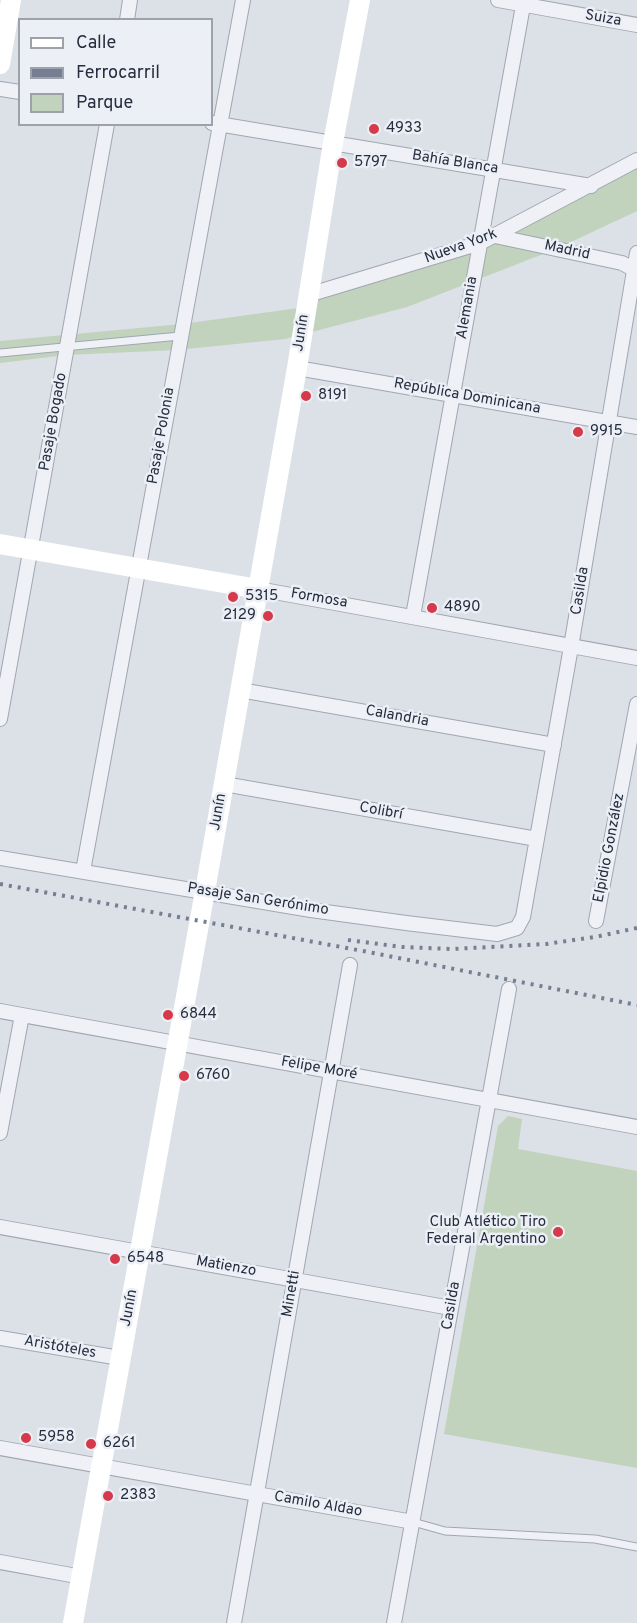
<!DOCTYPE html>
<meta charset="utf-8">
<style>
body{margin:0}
#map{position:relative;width:637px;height:1623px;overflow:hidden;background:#dce0e7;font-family:Overpass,sans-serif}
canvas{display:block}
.legend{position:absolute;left:18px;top:18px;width:195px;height:108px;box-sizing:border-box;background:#eceff5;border:2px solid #9ca1ac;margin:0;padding:8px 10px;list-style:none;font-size:18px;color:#252d3e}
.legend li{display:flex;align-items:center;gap:12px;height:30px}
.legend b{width:30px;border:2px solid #9ca1ac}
</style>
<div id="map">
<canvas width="637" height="1623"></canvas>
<ul class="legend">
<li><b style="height:8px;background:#fff"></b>Calle</li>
<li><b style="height:8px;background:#757f92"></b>Ferrocarril</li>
<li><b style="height:16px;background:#c1d2bd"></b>Parque</li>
</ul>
</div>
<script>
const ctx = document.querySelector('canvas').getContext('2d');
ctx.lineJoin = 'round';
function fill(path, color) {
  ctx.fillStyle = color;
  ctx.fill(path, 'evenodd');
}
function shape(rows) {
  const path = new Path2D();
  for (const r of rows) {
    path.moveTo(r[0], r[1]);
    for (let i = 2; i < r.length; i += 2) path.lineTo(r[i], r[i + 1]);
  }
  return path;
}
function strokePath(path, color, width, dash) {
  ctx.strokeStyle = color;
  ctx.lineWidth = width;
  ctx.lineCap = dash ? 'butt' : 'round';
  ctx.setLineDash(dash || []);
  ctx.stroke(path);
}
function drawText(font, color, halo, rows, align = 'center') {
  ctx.font = font + ' Overpass,sans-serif';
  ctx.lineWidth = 5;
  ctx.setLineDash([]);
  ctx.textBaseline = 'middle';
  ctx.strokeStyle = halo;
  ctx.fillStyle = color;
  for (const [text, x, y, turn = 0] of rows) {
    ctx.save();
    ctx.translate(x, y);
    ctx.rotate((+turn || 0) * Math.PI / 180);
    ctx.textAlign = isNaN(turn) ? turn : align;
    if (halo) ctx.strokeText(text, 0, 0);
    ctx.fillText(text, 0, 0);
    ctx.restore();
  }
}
fill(shape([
 [637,160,637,211,556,249,407,307,285,339,177,350,66,355,0,363,0,341,182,324,306,307,308,295,480,243],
 [508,1116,522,1119,518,1149,637,1171,637,1468,444,1434,498,1126]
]), '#c1d2bd');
const lane = shape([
 [0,353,180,336],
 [413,1522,445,1531,595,1539,637,1547]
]);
const street = shape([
 [498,0,637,25],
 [127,20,130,0],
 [0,89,20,92],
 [212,123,591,186],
 [495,236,622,263,637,271],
 [308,295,480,243,637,160],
 [297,368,637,427],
 [258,589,637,658],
 [413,616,524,0],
 [240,690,554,745],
 [0,719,107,124],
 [224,784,537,839],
 [0,858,311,910,406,923,497,934,517,928,523,917,571,647,637,253],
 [83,871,243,0],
 [596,921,637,704],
 [0,1011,637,1127],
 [0,1133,22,1015],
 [0,1227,451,1308],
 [0,1338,120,1358],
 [0,1448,413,1522],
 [0,1562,82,1577],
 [234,1623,350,965],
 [394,1623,509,989]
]);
strokePath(lane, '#a1a7b1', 9);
strokePath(street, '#a1a7b1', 16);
strokePath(lane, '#eff1f6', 7);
strokePath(street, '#eff1f6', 14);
strokePath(shape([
 [0,64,11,0],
 [0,544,258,589],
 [73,1623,205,891,297,368,333,143,360,0]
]), '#fff', 20);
strokePath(shape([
 [0,884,363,951,637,1005],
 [348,940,402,947,452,949,546,944,595,937,637,928]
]), '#757f92', 4, [3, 6]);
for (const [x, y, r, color] of [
 [374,129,6,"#d5394a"],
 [342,163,6,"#d5394a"],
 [306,396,6,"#d5394a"],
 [578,432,6,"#d5394a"],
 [233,597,6,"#d5394a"],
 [432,608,6,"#d5394a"],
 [268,616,6,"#d5394a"],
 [168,1015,6,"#d5394a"],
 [184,1076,6,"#d5394a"],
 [558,1232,6,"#d5394a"],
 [115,1259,6,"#d5394a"],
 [26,1438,6,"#d5394a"],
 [91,1444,6,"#d5394a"],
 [108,1496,6,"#d5394a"]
]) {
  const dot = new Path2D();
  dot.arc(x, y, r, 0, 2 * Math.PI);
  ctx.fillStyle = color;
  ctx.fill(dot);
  strokePath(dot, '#eceff5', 2);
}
drawText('15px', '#252d3e', '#eceff5', [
 ["Suiza",603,19,10],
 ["Bahía Blanca",455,163,9],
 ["Nueva York",461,247,-20],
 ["Madrid",567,251,12],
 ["Alemania",468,308,-80],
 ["Junín",302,333,-81],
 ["República Dominicana",467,397,10],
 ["Pasaje Bogado",54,422,-80],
 ["Pasaje Polonia",162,436,-80],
 ["Casilda",581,591,-81],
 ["Formosa",319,599,10],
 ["Calandria",397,717,10],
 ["Junín",219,812,-80],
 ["Colibrí",381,812,10],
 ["Elpidio González",610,848,-79],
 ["Pasaje San Gerónimo",258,900,9],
 ["Felipe Moré",319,1069,10],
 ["Matienzo",226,1267,10],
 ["Minetti",292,1294,-80],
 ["Casilda",452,1306,-80],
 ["Junín",130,1308,-79],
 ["Aristóteles",60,1348,10],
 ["Camilo Aldao",318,1505,10]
]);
drawText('15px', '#252d3e', '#eceff5', [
 ["4933",386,129],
 ["5797",354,163],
 ["8191",318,396],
 ["9915",590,432],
 ["5315",245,597],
 ["4890",444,608],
 ["2129",256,616,"right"],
 ["6844",180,1015],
 ["6760",196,1076],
 ["Club Atlético Tiro",546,1223,"right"],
 ["Federal Argentino",546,1240,"right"],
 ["6548",127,1259],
 ["5958",38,1438],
 ["6261",103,1444],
 ["2383",120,1496]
], 'left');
</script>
